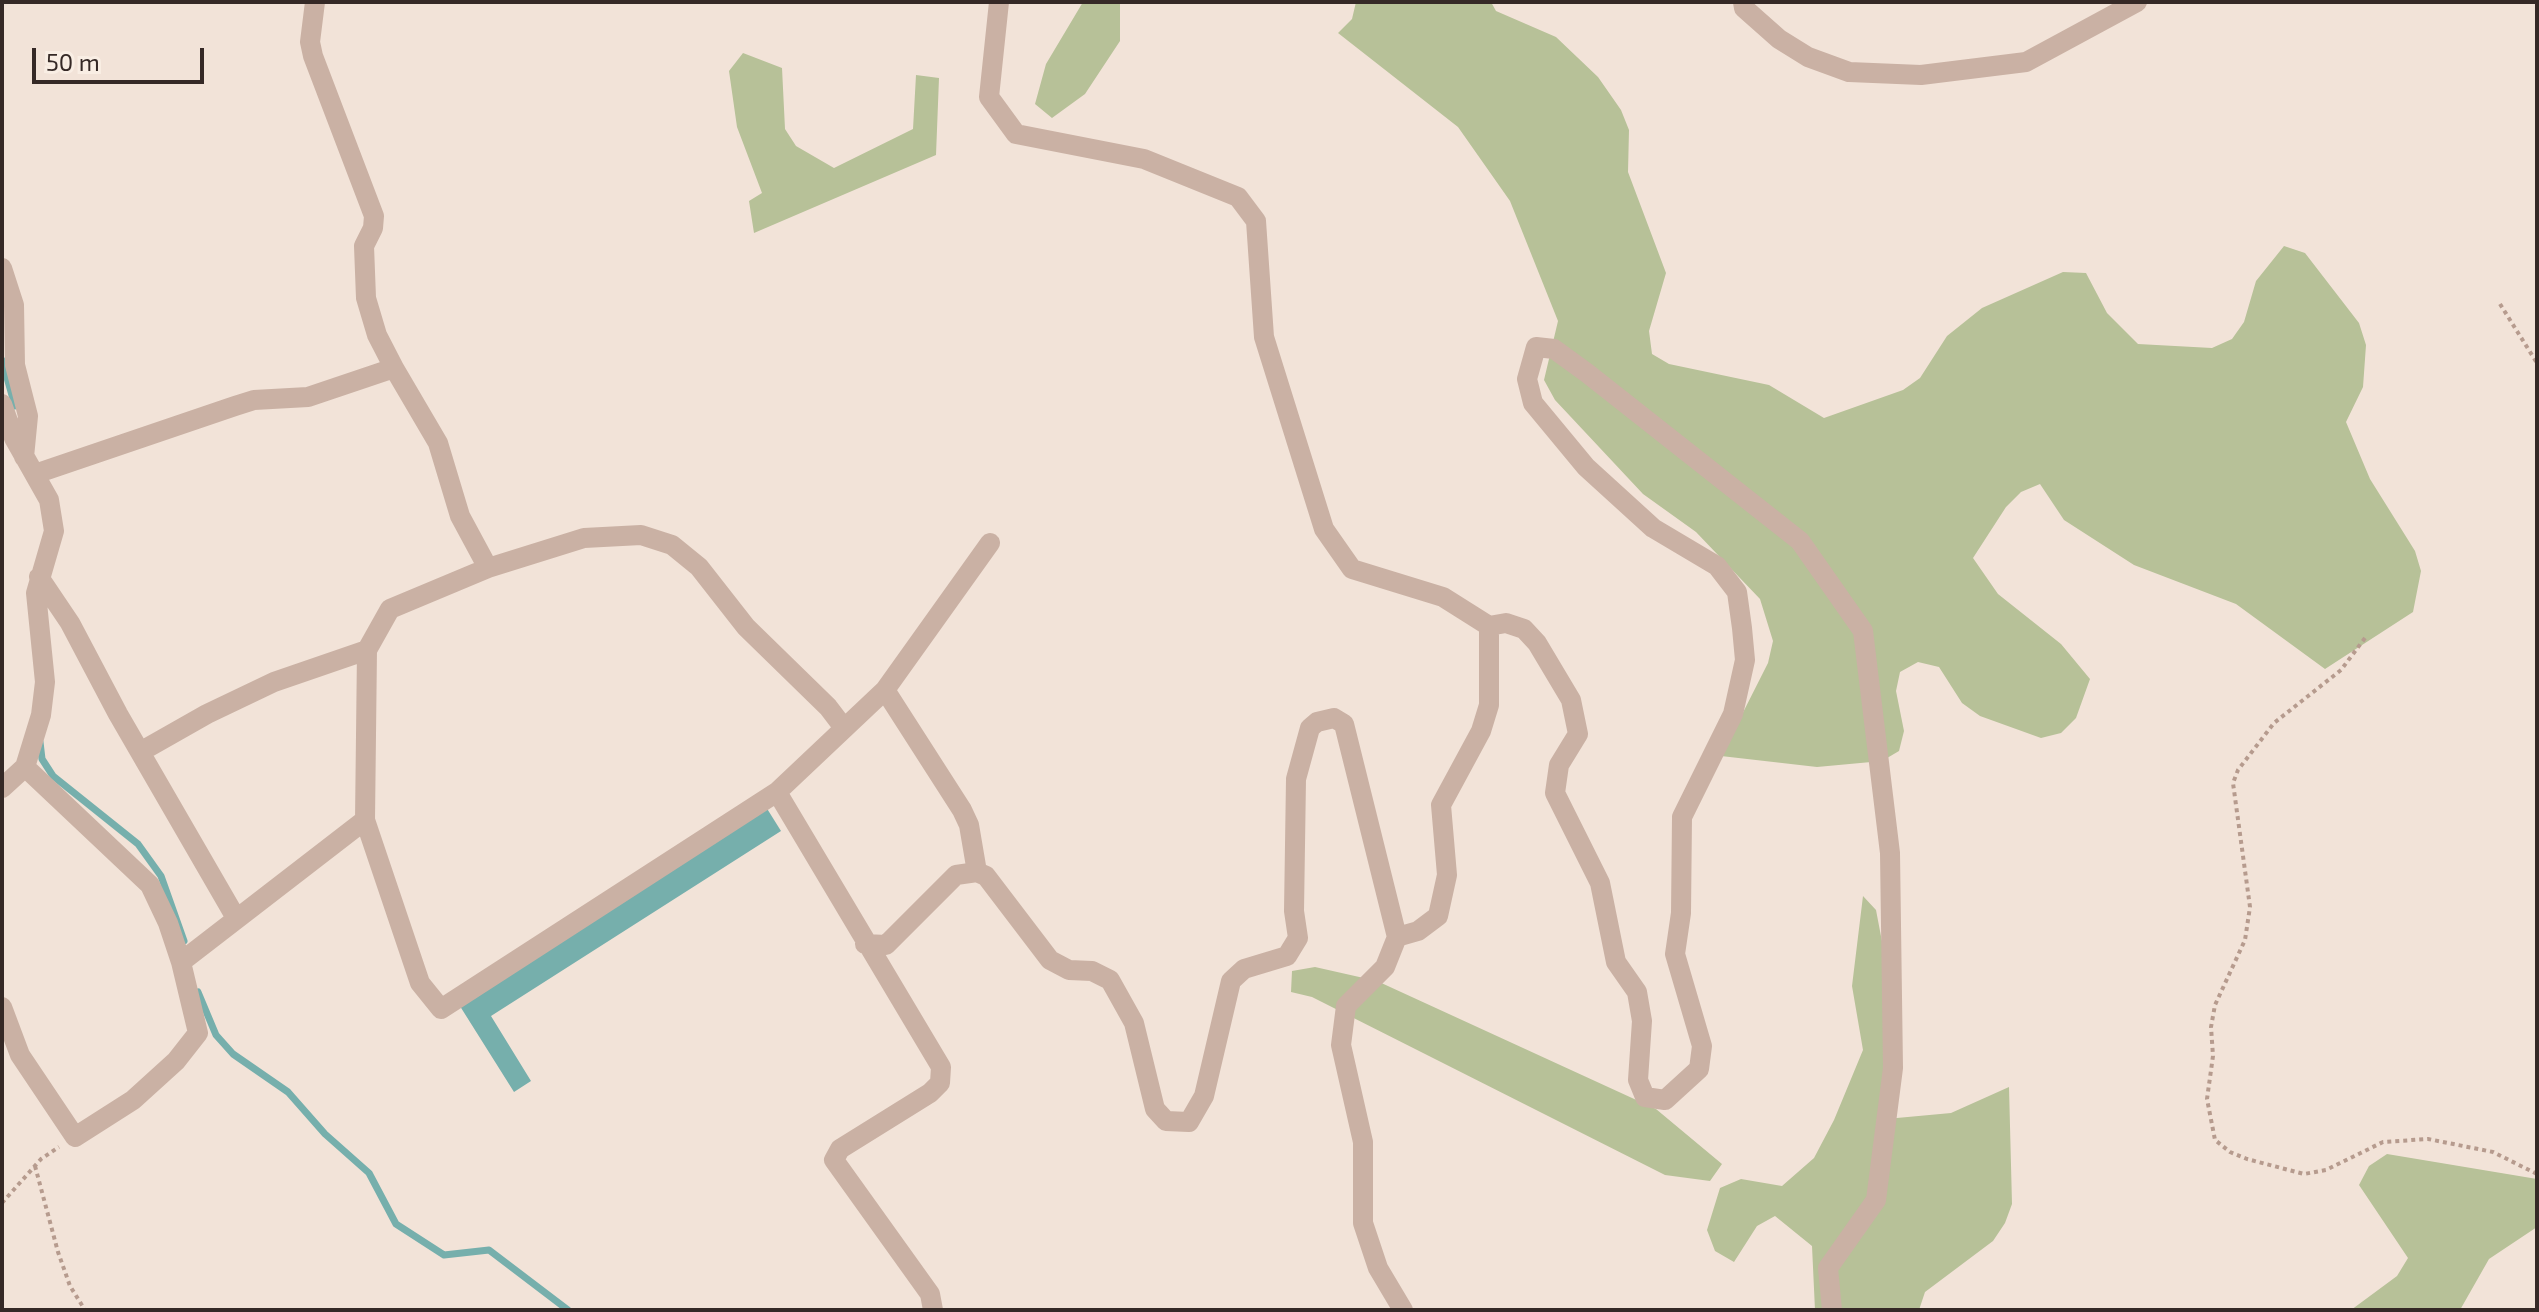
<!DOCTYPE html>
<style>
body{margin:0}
#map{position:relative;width:2539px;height:1312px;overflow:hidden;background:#f2e3d8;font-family:"Exo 2",sans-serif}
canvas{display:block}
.frame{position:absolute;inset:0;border:4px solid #352926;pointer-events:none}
.scale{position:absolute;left:32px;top:48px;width:172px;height:36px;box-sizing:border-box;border:4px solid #352926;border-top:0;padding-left:10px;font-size:24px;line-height:28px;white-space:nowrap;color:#352926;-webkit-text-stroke:6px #f9eee4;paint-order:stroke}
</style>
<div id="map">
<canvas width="2539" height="1312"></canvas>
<div class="frame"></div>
<div class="scale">50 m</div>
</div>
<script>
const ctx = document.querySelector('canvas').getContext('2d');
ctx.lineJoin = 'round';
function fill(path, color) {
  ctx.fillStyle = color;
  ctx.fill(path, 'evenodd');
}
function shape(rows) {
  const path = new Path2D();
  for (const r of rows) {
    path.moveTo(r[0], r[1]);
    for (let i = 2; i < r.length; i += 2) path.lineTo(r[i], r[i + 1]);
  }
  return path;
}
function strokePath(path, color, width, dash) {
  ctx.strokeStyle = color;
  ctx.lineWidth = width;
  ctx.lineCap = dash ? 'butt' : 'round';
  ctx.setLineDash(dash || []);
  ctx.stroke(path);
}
fill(shape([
 [1083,2,1120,2,1120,41,1085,94,1052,118,1035,104,1046,64],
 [1356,2,1491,2,1496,11,1556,37,1598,77,1621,110,1629,130,1628,172,1666,273,1649,331,1652,354,1669,364,1769,385,1824,418,1903,390,1920,378,1947,336,1982,308,2063,272,2086,273,2107,313,2138,344,2212,348,2232,339,2244,322,2256,281,2284,246,2305,253,2359,323,2366,345,2363,387,2346,422,2370,479,2415,551,2421,571,2413,612,2325,669,2236,604,2134,565,2064,520,2040,484,2021,492,2006,507,1973,558,1998,594,2061,644,2090,679,2076,718,2061,733,2041,738,1980,716,1962,703,1939,667,1918,662,1900,672,1896,691,1904,731,1899,751,1882,761,1817,767,1721,756,1768,663,1773,641,1760,599,1696,532,1643,494,1555,400,1544,380,1558,321,1510,201,1458,127,1338,33,1352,19],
 [743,53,782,68,785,129,796,146,834,168,913,129,916,75,939,78,936,155,754,233,749,201,762,193,737,127,729,71],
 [1863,896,1876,910,1884,952,1886,1119,1951,1113,2009,1087,2012,1204,2005,1223,1993,1241,1925,1292,1919,1310,1815,1310,1812,1246,1775,1216,1757,1226,1734,1262,1715,1251,1707,1230,1720,1188,1741,1179,1782,1186,1814,1158,1834,1120,1863,1050,1852,986],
 [1315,967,1377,981,1656,1109,1722,1164,1710,1181,1665,1175,1312,997,1291,992,1292,971],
 [2387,1154,2537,1179,2537,1227,2489,1259,2460,1310,2351,1310,2397,1276,2408,1258,2359,1185,2369,1166]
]), '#b7c198');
fill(shape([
 [766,807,781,831,491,1016,531,1081,514,1092,458,1003]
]), '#76afac');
strokePath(shape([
 [2,360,15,406],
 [40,742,42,759,53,776,138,844,161,876,184,941],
 [198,992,216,1035,233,1054,288,1092,325,1134,369,1173,396,1224,444,1255,489,1250,568,1310]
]), '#76afac', 7);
strokePath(shape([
 [2500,304,2537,363],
 [2365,638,2341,670,2274,723,2238,770,2233,783,2250,907,2245,940,2215,1005,2211,1027,2213,1056,2207,1099,2215,1140,2230,1152,2247,1159,2304,1174,2326,1170,2383,1142,2428,1139,2493,1152,2537,1174],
 [35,1166,58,1252,70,1286,85,1310],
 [2,1203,41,1159,59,1147]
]), '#b69b8e', 4, [4, 4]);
strokePath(shape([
 [315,2,310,42,313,56,374,216,373,228,364,246,366,298,377,335,394,368],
 [999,2,989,97,1016,134,1144,159,1238,197,1256,221,1264,337,1324,529,1352,569,1443,597,1489,626,1506,623,1524,629,1537,643,1571,700,1578,734,1559,765,1555,793,1600,883,1616,962,1637,992,1642,1021,1638,1080,1645,1097,1665,1100,1699,1069,1702,1046,1675,954,1681,913,1682,817,1733,714,1745,660,1742,628,1737,592,1717,566,1653,528,1586,467,1533,403,1527,379,1536,347,1554,349,1587,373,1800,541,1863,631,1890,853,1893,1068,1876,1200,1828,1268,1832,1310],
 [1743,2,1744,8,1779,39,1808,57,1849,72,1921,75,2026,62,2137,2],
 [2,268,14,305,15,365,28,416,24,457],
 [2,404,14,438,49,500,54,531,36,593,45,682,41,715,25,767,2,788],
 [35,474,235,406,254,400,308,397,394,368,438,443,460,516,488,568,584,538,641,535,672,545,699,567,746,627,828,707,844,728],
 [39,577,70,623,118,714,236,918],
 [367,650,365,820,420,983,441,1009,777,792,885,690,962,810,969,825,977,872],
 [885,690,990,543],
 [140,752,207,714,274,682,367,650,390,609,488,568],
 [25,767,150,885,168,923,181,962,365,820],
 [777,792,941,1067,940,1083,930,1093,840,1149,834,1160,930,1294,933,1310],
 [1397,937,1418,931,1438,916,1447,875,1441,805,1481,731,1489,705,1489,626],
 [865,944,886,945,956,875,977,872,986,876,1050,960,1069,970,1092,971,1110,980,1134,1023,1155,1109,1166,1121,1189,1122,1204,1096,1231,981,1244,969,1287,956,1298,938,1294,911,1296,779,1310,728,1317,722,1334,718,1344,724,1397,937,1385,967,1346,1006,1341,1045,1363,1142,1363,1223,1378,1268,1403,1310],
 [2,1007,20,1055,75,1137,133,1100,176,1061,198,1033,181,962]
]), '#cab1a4', 20);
</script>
